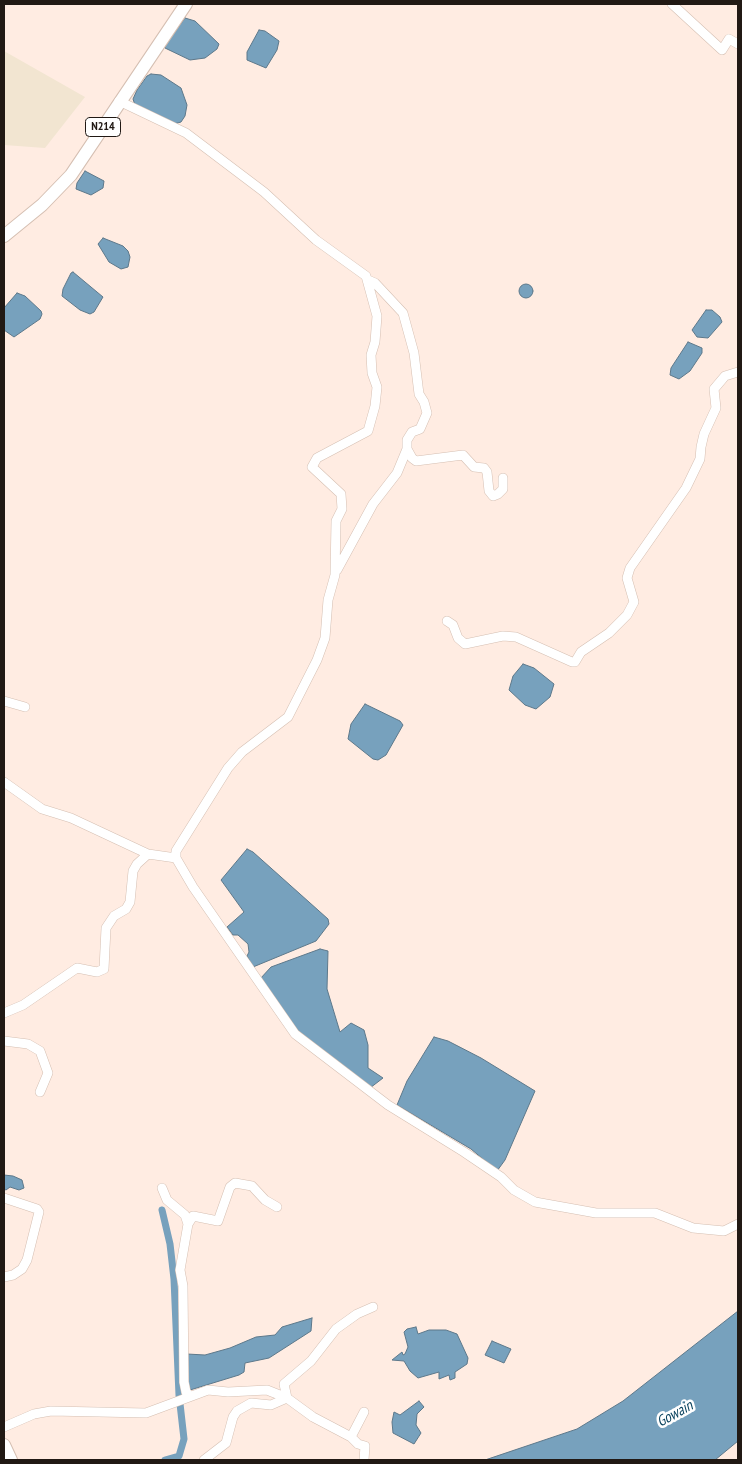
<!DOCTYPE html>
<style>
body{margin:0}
#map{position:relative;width:742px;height:1464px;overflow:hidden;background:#ffece2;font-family:"PT Sans Narrow",sans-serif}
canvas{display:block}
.frame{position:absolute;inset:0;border:5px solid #211914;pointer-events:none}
</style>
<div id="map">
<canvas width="742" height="1464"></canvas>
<div class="frame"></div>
</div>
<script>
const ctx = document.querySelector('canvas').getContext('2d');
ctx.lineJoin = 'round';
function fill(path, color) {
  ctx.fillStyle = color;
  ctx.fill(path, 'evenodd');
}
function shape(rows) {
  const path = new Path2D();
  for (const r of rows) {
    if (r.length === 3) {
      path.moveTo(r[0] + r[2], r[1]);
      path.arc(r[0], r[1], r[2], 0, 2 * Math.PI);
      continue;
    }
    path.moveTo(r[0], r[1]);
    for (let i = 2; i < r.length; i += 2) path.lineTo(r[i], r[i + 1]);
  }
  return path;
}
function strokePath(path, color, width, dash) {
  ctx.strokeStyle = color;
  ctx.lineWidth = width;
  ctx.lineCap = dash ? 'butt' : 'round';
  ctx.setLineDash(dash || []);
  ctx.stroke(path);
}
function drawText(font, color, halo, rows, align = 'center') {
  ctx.font = font + ' "PT Sans Narrow",sans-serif';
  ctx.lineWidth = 5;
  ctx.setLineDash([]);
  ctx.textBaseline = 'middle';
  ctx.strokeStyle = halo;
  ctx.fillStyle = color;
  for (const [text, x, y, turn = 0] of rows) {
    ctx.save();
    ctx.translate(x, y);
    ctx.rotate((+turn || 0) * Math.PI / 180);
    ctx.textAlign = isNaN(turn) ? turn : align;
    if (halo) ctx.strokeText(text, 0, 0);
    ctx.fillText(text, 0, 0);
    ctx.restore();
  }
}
fill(shape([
 [4,51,85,97,45,148,4,145]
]), '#f2e5d1');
const water = shape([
 [185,18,195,21,219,44,217,49,205,58,190,60,165,48,166,44,185,18],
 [259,30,265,31,279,41,277,50,266,68,247,60,247,52,259,30],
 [151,74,161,75,181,88,187,105,185,116,181,122,174,124,135,105,133,99,137,90,147,76,151,74],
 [85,171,104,181,103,188,91,195,76,189,77,183,85,171],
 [103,238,123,246,128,251,130,257,128,267,121,269,109,262,98,244,103,238],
 [73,272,103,297,94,312,90,314,80,310,62,296,63,289,71,273,73,272],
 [526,291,7],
 [17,293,25,296,41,311,42,314,40,319,14,337,4,330,4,308,17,293],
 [706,310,712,310,720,317,722,322,708,338,697,337,692,330,706,310],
 [688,342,702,348,702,353,690,371,679,379,670,375,671,368,688,342],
 [523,664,534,668,554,684,550,697,536,709,525,705,509,690,513,676,523,664],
 [365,704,400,721,403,725,386,755,378,760,373,759,348,739,351,724,365,704],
 [247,849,253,852,328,919,329,924,316,941,253,967,247,956,249,952,248,944,238,935,233,935,227,927,244,912,221,880,247,849],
 [320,949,328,951,327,989,340,1032,351,1023,364,1030,368,1045,368,1068,383,1078,370,1088,295,1031,260,979,271,967,320,949],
 [434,1037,448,1041,481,1058,535,1091,505,1160,497,1171,471,1149,397,1105,407,1081,434,1037],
 [4,1175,13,1176,22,1180,24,1188,19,1190,10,1187,6,1190,4,1189,4,1175],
 [738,1311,738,1441,715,1460,485,1460,577,1429,623,1401,738,1311],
 [312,1318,311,1331,269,1358,245,1363,244,1372,239,1375,190,1390,187,1389,187,1354,205,1355,230,1348,256,1337,275,1335,282,1327,312,1318],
 [416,1327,418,1334,429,1330,446,1330,457,1334,468,1358,467,1364,455,1372,455,1378,450,1380,449,1375,439,1379,439,1372,418,1378,410,1371,404,1361,392,1360,402,1352,403,1355,405,1354,408,1347,404,1332,407,1329,416,1327],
 [492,1341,511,1349,504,1363,485,1355,492,1341],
 [419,1401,424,1407,417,1414,416,1425,421,1433,414,1444,393,1433,392,1422,394,1412,400,1415,419,1401]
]);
fill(water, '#77a1bd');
strokePath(water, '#5d788a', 1);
strokePath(shape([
 [162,1210,170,1244,174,1279,179,1395,184,1439,179,1456,165,1460]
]), '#77a1bd', 7);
const minor = shape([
 [672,4,722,50,729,39,738,44],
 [119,101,186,133,264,192,316,240,366,276,377,316,375,342,371,355,372,373,377,387,375,406,368,431,317,458,312,467,341,494,342,509,336,521,335,575,328,600,325,638,317,660,288,717,242,752,228,768,176,851,176,858,193,887,295,1034,388,1105,464,1152,501,1177,514,1190,535,1202,596,1213,655,1213,693,1228,724,1231,738,1224],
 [407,449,412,458,416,461,463,455,474,467,484,468,487,472,489,491,493,496,498,494,503,489,503,478],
 [337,570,373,504,397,473,407,449,407,440,412,432,420,429,427,413,424,402,419,394,414,353,403,313,375,283,368,280],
 [447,621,453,625,458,638,465,644,503,636,516,637,572,662,575,662,581,652,609,633,627,615,634,602,627,578,630,568,686,488,700,459,701,447,704,434,716,408,714,389,725,376,738,372],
 [4,701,25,707],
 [4,782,42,809,71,818,148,854,176,858],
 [4,1013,23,1005,77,968,97,972,104,969,106,928,114,916,126,909,130,902,133,871,137,864,148,854],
 [4,1041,28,1044,40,1051,48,1073,40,1092],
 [162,1188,167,1200,185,1215,188,1224,180,1270,183,1286,184,1382,186,1392,190,1396],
 [4,1198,37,1209,39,1212,27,1260,22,1269,13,1275,4,1277],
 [188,1224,193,1216,218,1221,230,1187,235,1183,252,1186,265,1200,277,1207],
 [4,1427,34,1414,51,1411,146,1413,208,1390,228,1392,267,1390,287,1398,313,1417,351,1437,364,1412],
 [351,1437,358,1444,365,1446,364,1460],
 [204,1460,226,1443,233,1417,237,1411,251,1403,271,1405,287,1398,284,1384,311,1361,336,1329,357,1314,373,1307]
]);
const highway = shape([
 [4,236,42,205,71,175,186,4],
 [4,1445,11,1460]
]);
strokePath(minor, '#d5bfb2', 10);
strokePath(highway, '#d5bfb2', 14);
strokePath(minor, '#fff', 9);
strokePath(highway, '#fff', 12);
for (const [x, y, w] of [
 [103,127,35]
]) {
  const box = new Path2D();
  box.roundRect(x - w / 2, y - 9.5, w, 19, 4);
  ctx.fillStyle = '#fff';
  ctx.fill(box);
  strokePath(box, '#211914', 1);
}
drawText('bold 12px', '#211914', null, [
 ["N214",103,127]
]);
drawText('italic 15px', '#043e5a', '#fff', [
 ["Gowain",675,1414,-29]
]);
</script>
